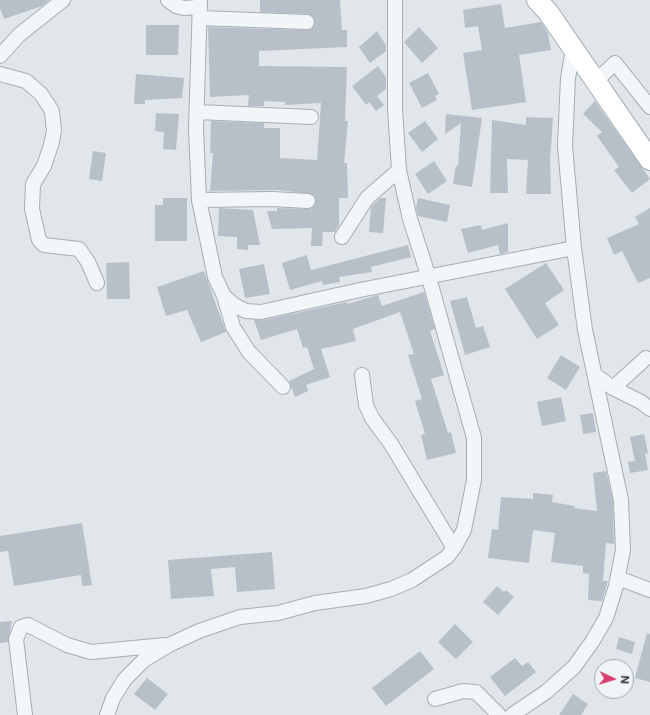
<!DOCTYPE html>
<style>
body{margin:0}
#map{position:relative;width:650px;height:715px;overflow:hidden;background:#e0e6ea;font-family:Inter,sans-serif}
canvas{display:block}
.north{position:absolute;left:594px;top:659px;width:40px;height:40px;box-sizing:border-box;background:#f0f4f7;border:1px solid #a0a8af;border-radius:50%;rotate:94deg;font-size:11px;font-weight:700;line-height:16px;text-align:center;color:#283643}
.north::after{content:'';display:block;margin:auto;width:14px;height:18px;background:#d83d6f;clip-path:polygon(50% 0,100% 100%,50% 72%,0 100%)}
</style>
<div id="map">
<canvas width="650" height="715"></canvas>
<div class="north">N</div>
</div>
<script>
const ctx = document.querySelector('canvas').getContext('2d');
ctx.lineJoin = 'round';
function fill(path, color) {
  ctx.fillStyle = color;
  ctx.fill(path, 'evenodd');
}
function shape(rows) {
  const path = new Path2D();
  for (const r of rows) {
    path.moveTo(r[0], r[1]);
    for (let i = 2; i < r.length; i += 2) path.lineTo(r[i], r[i + 1]);
  }
  return path;
}
function strokePath(path, color, width, dash) {
  ctx.strokeStyle = color;
  ctx.lineWidth = width;
  ctx.lineCap = dash ? 'butt' : 'round';
  ctx.setLineDash(dash || []);
  ctx.stroke(path);
}
fill(shape([
 [0,0,49,0,42,6,4,19,0,8],
 [260,0,340,0,342,30,347,30,347,47,259,51,259,66,347,67,345,121,348,121,344,163,347,163,348,198,339,198,339,225,335,232,323,232,322,246,311,246,312,228,272,229,267,211,277,211,277,208,311,209,316,201,312,194,277,190,210,191,213,153,210,153,211,121,264,123,264,128,280,128,280,158,317,160,321,103,285,105,285,102,264,101,264,106,248,106,249,95,210,97,208,27,307,30,314,26,314,18,308,14,260,12],
 [501,4,505,28,541,22,548,33,551,50,519,55,526,102,472,110,463,53,482,50,478,26,465,28,463,10],
 [146,25,179,25,178,55,146,55],
 [419,27,438,48,422,63,404,42],
 [377,31,386,45,386,51,370,63,359,47],
 [378,66,386,77,386,89,377,96,384,105,376,111,369,102,366,105,352,86],
 [428,73,439,94,435,96,437,100,422,108,409,83],
 [136,74,184,78,182,98,145,100,145,104,134,104],
 [595,101,650,179,632,193,614,170,619,167,597,136,602,132,583,114],
 [156,113,179,114,176,150,163,149,164,132,155,131],
 [446,114,482,118,472,187,453,184,456,165,458,167,461,123,445,134],
 [526,117,553,118,550,160,551,194,526,194,528,160,507,159,508,193,490,193,492,120,526,125],
 [425,121,438,139,422,152,408,133],
 [93,151,106,153,102,181,89,179],
 [434,161,447,181,428,194,415,174],
 [163,198,187,198,187,241,155,241,155,205,163,205],
 [380,198,386,198,383,233,369,232,371,207],
 [418,198,450,205,447,222,418,216,416,208],
 [219,208,253,210,260,245,248,245,248,250,237,249,237,237,218,236],
 [650,208,650,278,638,283,622,251,614,255,607,238,639,224,635,217],
 [508,223,508,252,500,254,498,245,468,253,461,229,481,225,482,230],
 [408,245,411,257,371,267,372,272,339,277,340,282,323,285,322,281,290,290,282,263,307,255,311,270],
 [129,262,130,299,107,299,106,263],
 [546,263,564,290,545,303,559,325,537,339,505,289],
 [264,264,270,294,245,298,239,269],
 [204,271,226,332,201,342,187,310,166,316,157,287],
 [424,292,435,329,430,331,444,375,431,379,448,433,451,432,456,453,427,460,421,435,425,434,415,401,422,399,408,355,414,354,400,312,353,329,356,341,321,349,330,377,306,385,308,391,295,397,289,381,314,369,307,347,303,348,297,329,261,340,254,320,263,320,347,302,347,304,378,295,382,306],
 [467,297,476,328,483,326,490,347,465,355,450,301],
 [561,355,580,367,566,390,547,378],
 [561,397,566,421,542,426,537,402],
 [593,413,596,432,583,434,580,415],
 [644,434,648,453,645,454,648,470,630,473,628,462,635,461,630,437],
 [606,471,613,501,614,544,606,543,603,581,608,581,602,601,588,600,589,574,583,573,583,566,551,562,555,533,533,530,529,563,488,558,492,529,498,530,501,497,533,499,533,493,553,495,552,502,575,506,574,508,597,511,593,473],
 [82,523,92,585,82,586,81,575,14,586,8,551,0,552,0,536],
 [272,552,275,589,237,592,235,567,211,569,214,596,171,599,168,560],
 [497,586,504,592,506,590,514,597,498,615,483,602],
 [12,621,8,642,0,643,0,622],
 [455,624,473,642,456,659,438,642],
 [647,633,650,634,650,682,635,678],
 [619,637,635,642,632,654,616,649],
 [420,651,434,669,386,706,372,688],
 [515,658,522,666,528,662,536,672,505,696,490,677],
 [147,678,168,694,155,710,134,694],
 [573,694,588,704,581,715,559,715]
]), '#b7c0c8');
const street = shape([
 [168,0,176,6,184,8,200,7],
 [200,0,196,129,199,200,215,277,224,296,234,305,246,311,261,312,360,290,574,248],
 [200,18,307,22],
 [0,56,19,35,63,0],
 [0,74,26,81,41,94,52,111,54,131,51,145,44,166,33,184,32,209,39,240,44,245,79,249,88,262,97,283],
 [596,81,615,63,650,107],
 [197,112,311,117],
 [199,200,272,199,308,201],
 [342,237,367,198,399,170],
 [224,296,233,327,249,352,283,387],
 [362,375,366,405,372,418,391,444,454,548],
 [595,375,613,388,641,402,650,409],
 [613,388,646,358],
 [618,578,650,590],
 [435,699,463,691,476,692,499,715],
 [25,715,16,639,21,627,28,625,67,645,91,652,165,645],
 [107,715,113,698,125,679,144,660,169,645,199,631,240,617,278,613,315,603,366,596,391,589,412,580,447,557,454,548,464,530,474,480,474,438,429,278,410,219,399,170,395,109,395,0],
 [512,715,546,692,574,667,592,642,606,618,616,586,623,550,621,500,585,330,574,248,565,146,568,78,573,50]
]);
const secondary = shape([
 [537,0,548,12,650,160]
]);
strokePath(street, '#a5aeb5', 16);
strokePath(secondary, '#a5aeb5', 22);
strokePath(street, '#f3f6f8', 14);
strokePath(secondary, '#fff', 20);
</script>
